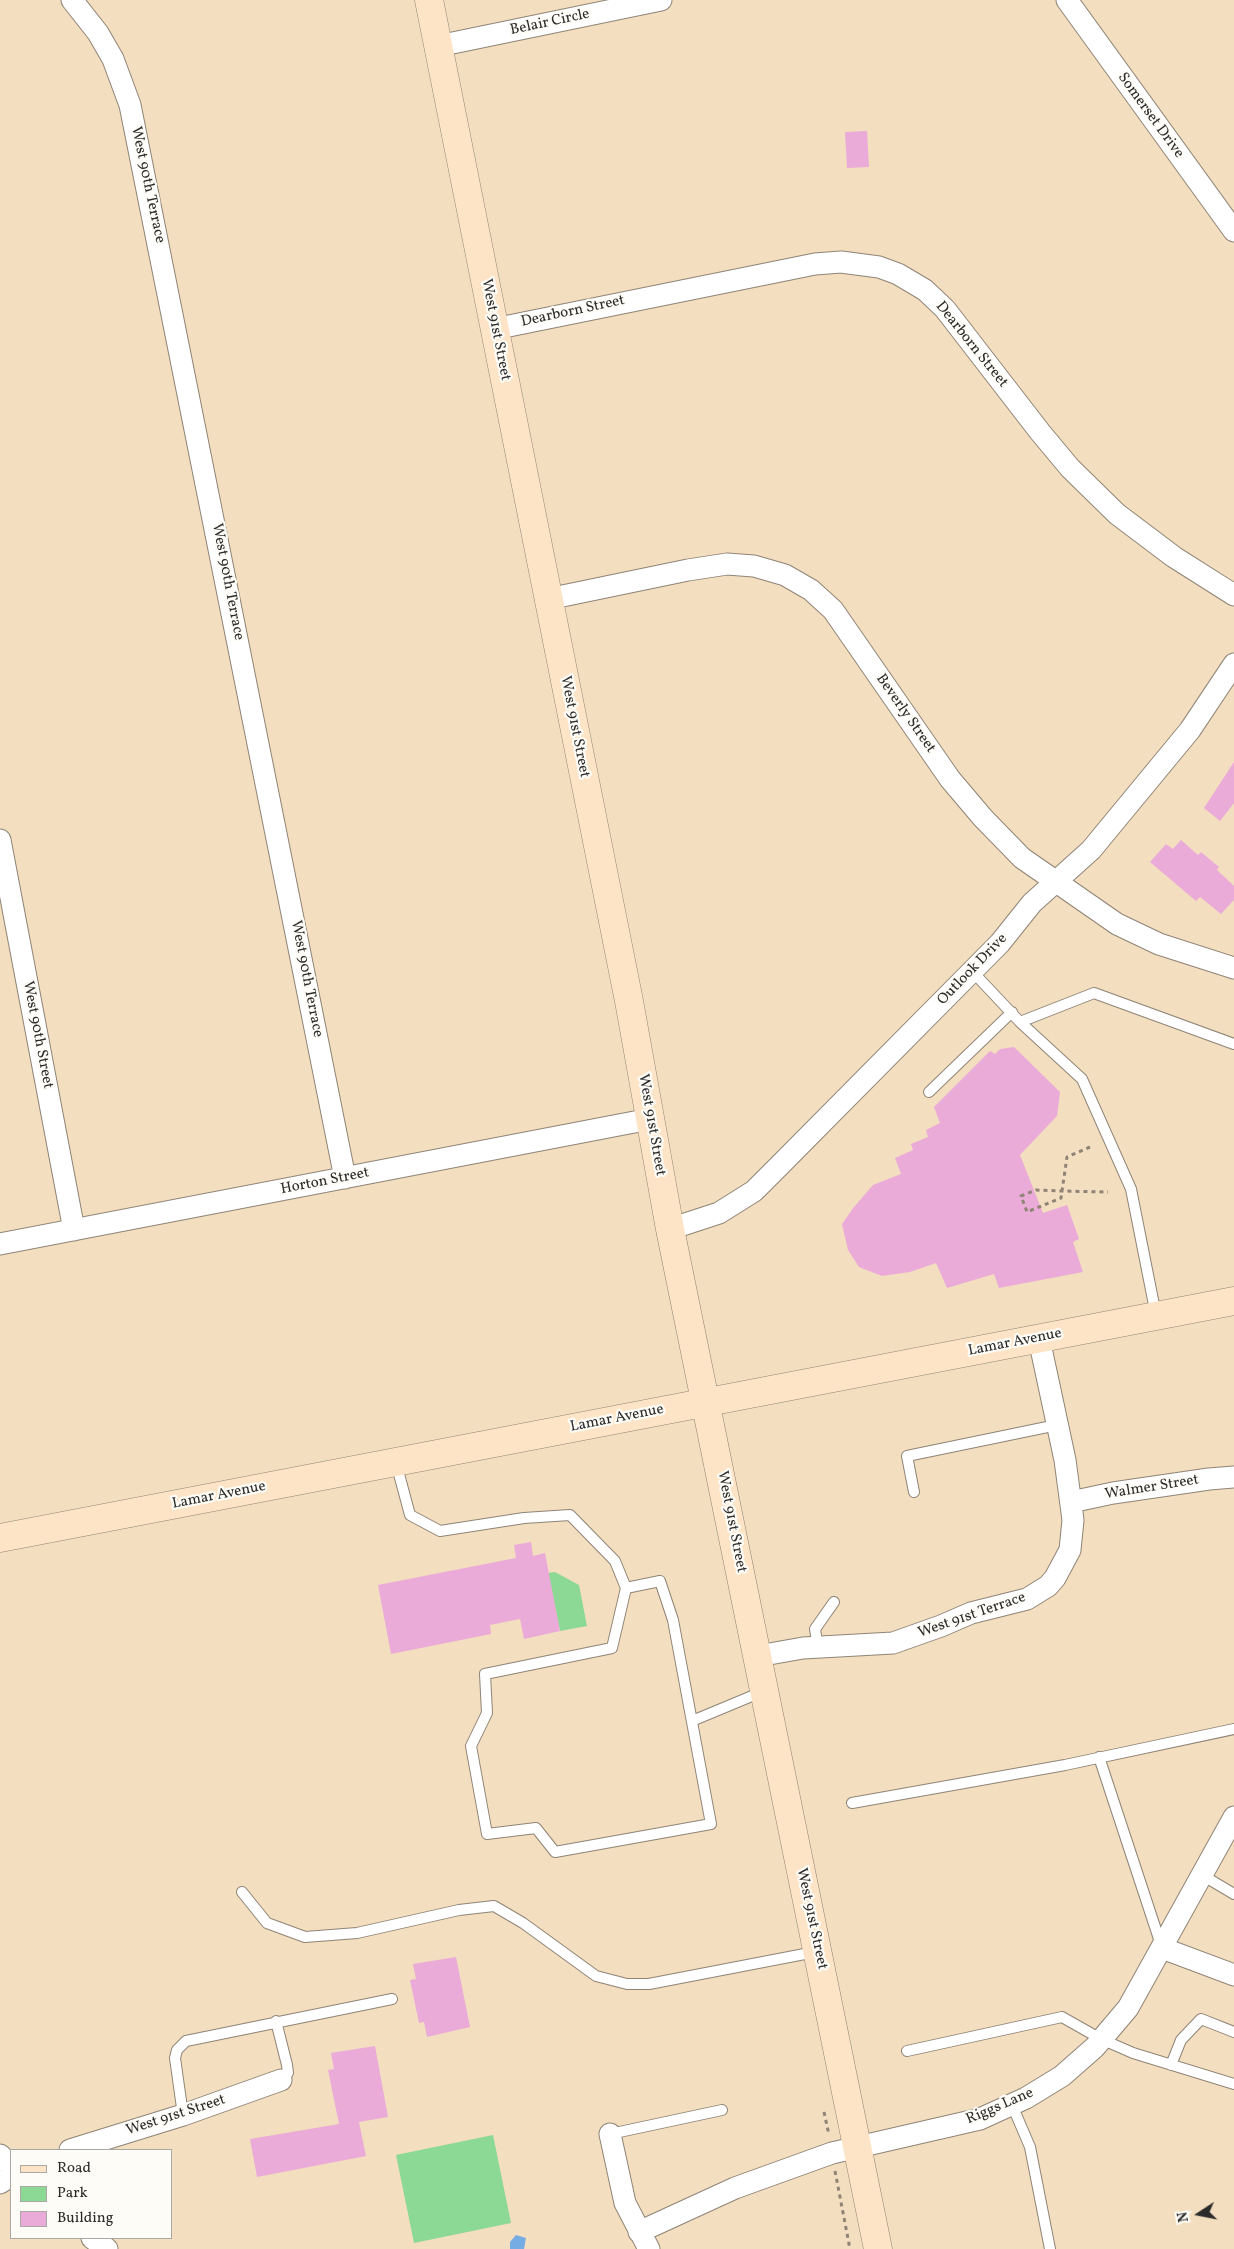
<!DOCTYPE html>
<style>
body{margin:0}
#map{position:relative;width:1234px;height:2249px;overflow:hidden;background:#f3dec0;font-family:Vollkorn,serif}
canvas{display:block}
.legend{position:absolute;left:10px;top:2149px;width:162px;height:90px;box-sizing:border-box;background:#fdfcf7;border:1px solid #a9a8a5;margin:0;padding:6px 9px;list-style:none;font-size:15px;color:#2b2b2b}
.legend li{display:flex;align-items:center;gap:10px;height:25px}
.legend b{width:25px;border:1px solid #a9a8a5}
.north{position:absolute;left:1174px;top:2189px;width:50px;height:50px;-webkit-text-stroke:4px #fdfcf7;paint-order:stroke;rotate:259deg;font-size:14px;font-weight:700;line-height:20px;text-align:center;color:#2b2b2b}
.north::after{content:'';display:block;margin:auto;width:18px;height:22px;background:#2b2b2b;clip-path:polygon(50% 0,100% 100%,50% 72%,0 100%)}
</style>
<div id="map">
<canvas width="1234" height="2249"></canvas>
<ul class="legend">
<li><b style="height:6px;background:#fee4c6"></b>Road</li>
<li><b style="height:14px;background:#8cd895"></b>Park</li>
<li><b style="height:14px;background:#eaabd8"></b>Building</li>
</ul>
<div class="north">N</div>
</div>
<script>
const ctx = document.querySelector('canvas').getContext('2d');
ctx.lineJoin = 'round';
function fill(path, color) {
  ctx.fillStyle = color;
  ctx.fill(path, 'evenodd');
}
function shape(rows) {
  const path = new Path2D();
  for (const r of rows) {
    path.moveTo(r[0], r[1]);
    for (let i = 2; i < r.length; i += 2) path.lineTo(r[i], r[i + 1]);
  }
  return path;
}
function strokePath(path, color, width, dash) {
  ctx.strokeStyle = color;
  ctx.lineWidth = width;
  ctx.lineCap = dash ? 'butt' : 'round';
  ctx.setLineDash(dash || []);
  ctx.stroke(path);
}
function drawText(font, color, halo, rows, align = 'center') {
  ctx.font = font + ' Vollkorn,serif';
  ctx.lineWidth = 4.5;
  ctx.setLineDash([]);
  ctx.textBaseline = 'middle';
  ctx.strokeStyle = halo;
  ctx.fillStyle = color;
  for (const [text, x, y, turn = 0] of rows) {
    ctx.save();
    ctx.translate(x, y);
    ctx.rotate((+turn || 0) * Math.PI / 180);
    ctx.textAlign = isNaN(turn) ? turn : align;
    if (halo) ctx.strokeText(text, 0, 0);
    ctx.fillText(text, 0, 0);
    ctx.restore();
  }
}
fill(shape([
 [555,1572,579,1585,587,1626,560,1631,548,1573],
 [493,2135,511,2223,414,2243,396,2155]
]), '#8cd895');
fill(shape([
 [516,2235,526,2238,524,2249,510,2249,510,2242]
]), '#74ace3');
fill(shape([
 [867,131,869,167,847,168,845,132],
 [1234,762,1234,803,1220,821,1204,808],
 [1181,840,1198,855,1201,852,1219,867,1217,870,1234,886,1234,900,1221,914,1200,897,1196,901,1150,862,1166,844,1173,849],
 [1014,1047,1060,1092,1057,1116,1020,1155,1043,1213,1067,1205,1079,1239,1073,1242,1083,1272,999,1288,994,1274,947,1288,936,1263,910,1272,882,1276,859,1267,848,1250,842,1224,854,1207,873,1185,901,1174,895,1158,913,1150,911,1144,928,1137,926,1130,940,1123,934,1107,990,1051,995,1054,1000,1049],
 [531,1542,533,1556,545,1553,560,1631,524,1639,520,1619,490,1625,491,1634,391,1654,378,1585,516,1558,514,1545],
 [456,1957,470,2027,427,2037,424,2022,419,2023,410,1980,416,1979,413,1964],
 [375,2046,388,2117,359,2122,366,2156,257,2177,250,2139,339,2124,328,2070,334,2069,331,2053]
]), '#eaabd8');
const lane = shape([
 [972,971,1020,1022,1094,993,1234,1044],
 [1020,1022,1082,1079,1131,1189,1156,1315],
 [929,1092,1012,1012],
 [396,1463,410,1515,440,1531,524,1518,570,1515,615,1561,626,1588,660,1581,673,1620,711,1824,555,1852,536,1828,487,1834,471,1746,487,1713,485,1674,612,1648,626,1588],
 [914,1492,907,1456,1057,1425],
 [818,1648,815,1629,834,1602],
 [692,1721,764,1691],
 [1099,1757,1161,1945],
 [852,1803,1065,1765,1234,1729],
 [1202,1875,1234,1894],
 [242,1892,267,1923,305,1937,357,1933,459,1910,494,1906,523,1923,596,1976,627,1984,649,1984,815,1952],
 [276,2021,287,2065,288,2073,281,2080],
 [907,2051,1062,2017,1101,2039,1133,2053,1234,2084],
 [1171,2065,1181,2040,1201,2019,1234,2032],
 [1012,2105,1030,2147,1050,2249],
 [183,2115,175,2058,177,2050,186,2041,392,1999],
 [610,2134,722,2110]
]);
const street = shape([
 [72,0,98,33,113,59,130,105,345,1178],
 [1067,0,1234,231],
 [438,46,661,0],
 [494,329,815,264,841,262,879,267,898,274,925,290,945,309,1040,432,1070,468,1117,514,1174,557,1234,595],
 [548,599,688,570,727,564,754,566,785,575,811,590,833,610,950,779,983,818,1022,858,1117,924,1159,944,1234,968],
 [0,840,74,1230],
 [670,1229,719,1213,754,1191,783,1162,1000,943,1032,903,1091,850,1190,730,1234,664],
 [0,1244,650,1119],
 [1071,1502,1113,1493,1209,1479,1234,1477],
 [758,1656,803,1648,893,1643,941,1626,971,1613,1027,1599,1048,1586,1055,1578,1070,1550,1073,1520,1065,1460,1039,1339],
 [1162,1948,1234,1975],
 [610,2134,625,2203,649,2249],
 [70,2150,183,2115,281,2080],
 [0,2155,11,2166],
 [0,2183,11,2176],
 [639,2232,735,2188,832,2153,980,2119,1026,2098,1062,2076,1095,2047,1128,2008,1234,1817],
 [92,2238,107,2249]
]);
const secondary = shape([
 [429,0,629,1001,670,1229,878,2249],
 [0,1538,1234,1301]
]);
strokePath(lane, '#8f8476', 12);
strokePath(street, '#8f8476', 23);
strokePath(secondary, '#8f8476', 29);
strokePath(shape([
 [1090,1147,1067,1157,1062,1191,1061,1198,1027,1212,1021,1196,1036,1190,1062,1191,1108,1192],
 [824,2112,829,2135],
 [835,2171,850,2249]
]), '#8f8476', 3, [4, 4]);
strokePath(lane, '#fff', 10);
strokePath(street, '#fff', 21);
strokePath(secondary, '#fee4c6', 28);
drawText('15px', '#2b2b2b', '#fdfcf7', [
 ["Belair Circle",550,23,-12],
 ["Somerset Drive",1150,116,54],
 ["West 90th Terrace",147,185,78],
 ["Dearborn Street",573,312,-12],
 ["West 91st Street",495,330,79],
 ["Dearborn Street",971,345,51],
 ["West 90th Terrace",227,582,79],
 ["Beverly Street",905,714,55],
 ["West 91st Street",574,727,79],
 ["Outlook Drive",973,970,-46],
 ["West 90th Terrace",306,979,79],
 ["West 90th Street",37,1035,79],
 ["West 91st Street",651,1125,80],
 ["Horton Street",325,1182,-11],
 ["Lamar Avenue",1015,1343,-11],
 ["Lamar Avenue",617,1419,-11],
 ["Walmer Street",1152,1488,-9],
 ["Lamar Avenue",219,1496,-11],
 ["West 91st Street",731,1522,79],
 ["West 91st Terrace",972,1616,-19],
 ["West 91st Street",811,1919,78],
 ["Riggs Lane",1000,2107,-23],
 ["West 91st Street",176,2116,-18]
]);
</script>
